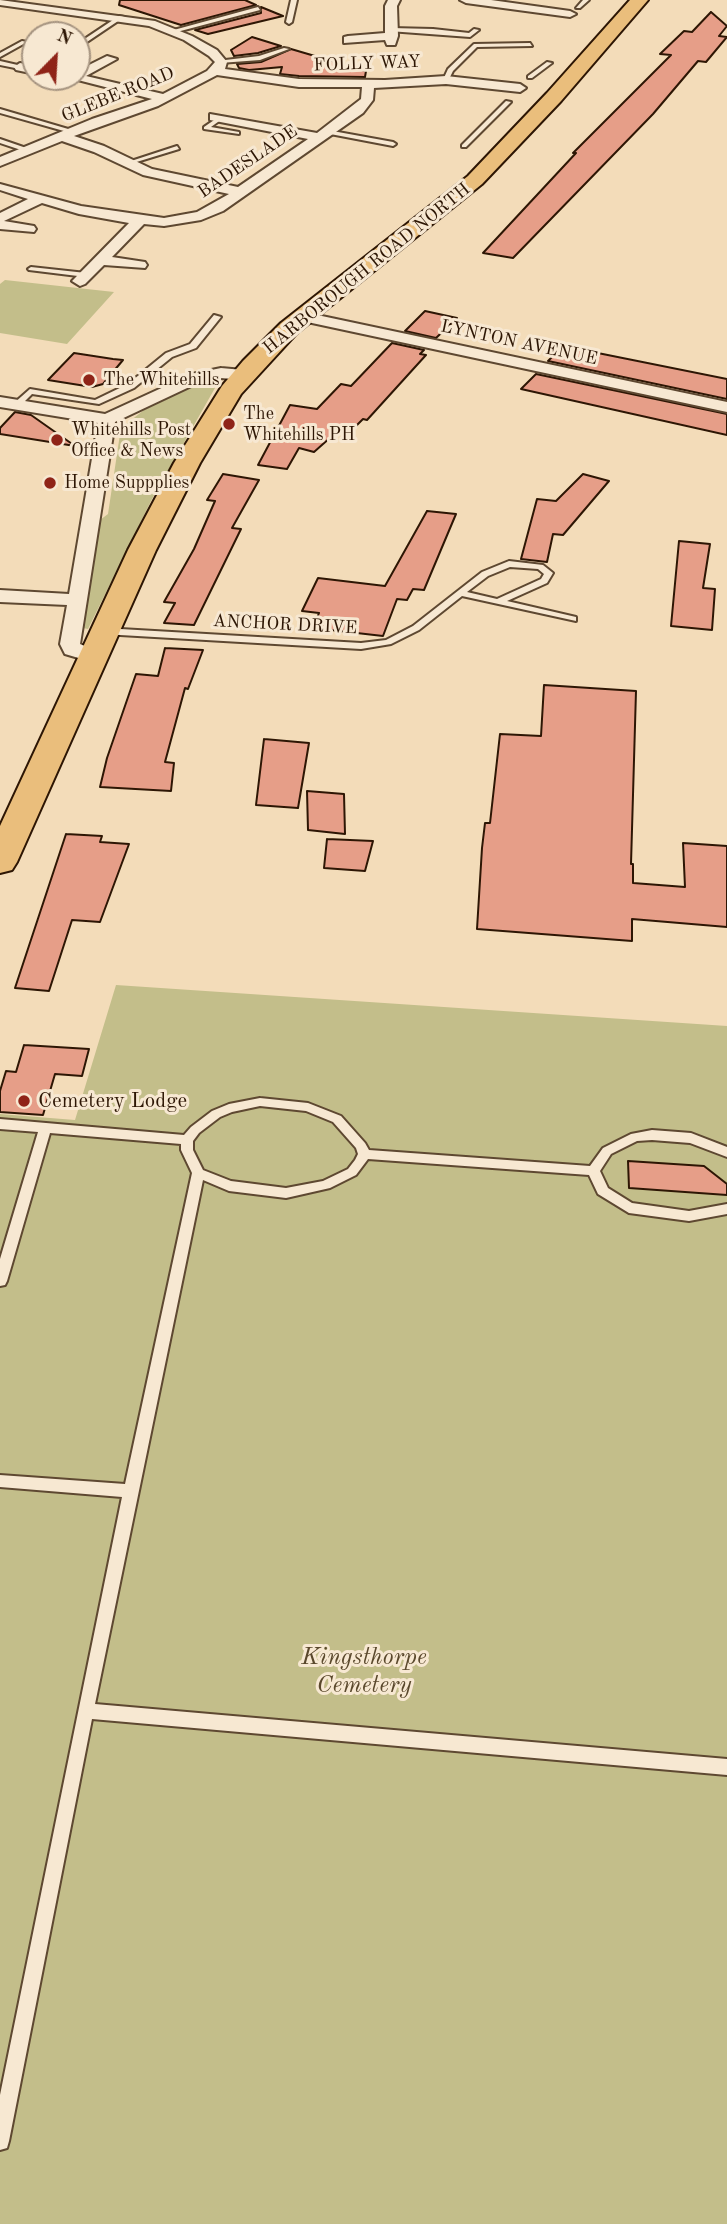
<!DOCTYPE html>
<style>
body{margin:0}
#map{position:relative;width:727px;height:2224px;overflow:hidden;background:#f3dcb9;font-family:"Old Standard TT",serif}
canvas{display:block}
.north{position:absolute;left:21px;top:21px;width:70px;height:70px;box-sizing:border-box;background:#f7e8d2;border:2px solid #a69480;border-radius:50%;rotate:24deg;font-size:19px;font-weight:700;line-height:28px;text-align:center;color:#2d1604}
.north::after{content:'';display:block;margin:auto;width:24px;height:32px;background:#8f2418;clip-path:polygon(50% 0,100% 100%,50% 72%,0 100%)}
</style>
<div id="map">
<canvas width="727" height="2224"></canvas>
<div class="north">N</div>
</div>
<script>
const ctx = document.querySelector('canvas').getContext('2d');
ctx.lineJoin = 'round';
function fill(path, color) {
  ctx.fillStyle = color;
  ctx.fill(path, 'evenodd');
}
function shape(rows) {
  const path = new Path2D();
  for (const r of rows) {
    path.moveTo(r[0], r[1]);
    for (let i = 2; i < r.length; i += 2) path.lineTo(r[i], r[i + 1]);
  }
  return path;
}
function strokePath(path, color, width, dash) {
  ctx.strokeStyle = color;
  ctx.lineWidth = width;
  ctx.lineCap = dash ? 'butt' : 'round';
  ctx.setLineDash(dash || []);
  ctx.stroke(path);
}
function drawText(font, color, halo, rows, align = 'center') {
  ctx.font = font + ' "Old Standard TT",serif';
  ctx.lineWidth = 6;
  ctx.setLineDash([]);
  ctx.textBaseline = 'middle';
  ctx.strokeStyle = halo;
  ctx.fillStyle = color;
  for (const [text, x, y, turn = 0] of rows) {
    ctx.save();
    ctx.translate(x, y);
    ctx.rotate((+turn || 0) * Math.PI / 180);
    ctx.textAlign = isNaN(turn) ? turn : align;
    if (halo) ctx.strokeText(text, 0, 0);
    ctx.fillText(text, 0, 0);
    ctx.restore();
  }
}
fill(shape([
 [5,280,114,292,67,344,0,333,0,284],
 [214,381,215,388,152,499,88,629,83,628,100,520,108,514,120,434,116,432,144,410,196,385],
 [116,985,727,1026,727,2224,0,2224,0,1114,75,1120]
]), '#c3be8a');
const building = shape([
 [120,0,245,0,256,5,181,25,119,5,120,0],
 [261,7,283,16,208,34,195,30,261,13,261,7],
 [711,12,727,26,719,36,727,37,706,62,698,61,653,114,513,258,483,253,576,153,573,153,671,55,660,54,684,31,692,32,711,12],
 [252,37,281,46,258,53,234,56,231,50,252,37],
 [291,49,366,71,365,77,299,76,280,74,282,67,249,70,239,68,237,64,261,62,291,49],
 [425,311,457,318,436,338,405,331,425,311],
 [392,343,424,350,420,354,426,355,367,420,363,419,351,431,340,429,314,452,299,448,287,469,258,465,290,405,317,409,341,384,351,386,392,343],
 [563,346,727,379,727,399,548,361,563,346],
 [74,353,113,359,123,360,103,384,92,387,48,380,74,353],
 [536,374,727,414,727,435,521,389,536,374],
 [15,412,31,415,75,446,0,434,0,428,15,412],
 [223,474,259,480,232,528,241,529,194,625,164,623,175,603,164,602,194,549,215,501,207,500,223,474],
 [583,474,609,481,563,535,553,534,547,562,521,559,537,499,556,501,583,474],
 [427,511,456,514,424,590,413,589,407,600,397,599,383,636,313,628,319,613,302,611,318,578,385,586,427,511],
 [679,541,710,544,703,588,715,589,712,630,671,626,679,541],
 [165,648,203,650,188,689,185,688,165,762,174,763,171,791,100,787,107,758,136,674,158,676,165,648],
 [544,685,636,691,631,864,633,864,633,883,685,887,683,843,727,846,727,927,632,919,632,941,477,929,482,848,485,823,490,823,500,734,541,736,544,685],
 [264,739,309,743,298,808,256,805,264,739],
 [307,791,344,794,345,834,308,830,307,791],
 [66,834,102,836,100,842,129,844,100,922,72,920,49,991,15,988,66,834],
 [327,839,373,841,365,871,324,868,327,839],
 [24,1045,89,1049,82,1076,55,1074,43,1115,0,1112,0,1091,6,1071,16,1072,24,1045],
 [628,1161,704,1166,727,1184,727,1195,629,1188,628,1161]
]);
fill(building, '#e69e88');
strokePath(building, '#2d1604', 2);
const lane = shape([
 [291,0,297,0,292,22,289,24,286,22,291,0],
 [583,0,589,0,580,8,576,8,583,0],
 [258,7,260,10,173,33,170,31,258,7],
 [119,16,124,17,81,46,77,46,77,44,119,16],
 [391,28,433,29,469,33,474,29,479,30,470,37,389,31,391,28],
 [22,41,27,42,0,57,0,53,22,41],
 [530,43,532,46,477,47,453,71,448,81,443,80,448,69,474,44,530,43],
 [284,48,289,49,260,60,220,63,217,61,259,56,284,48],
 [0,61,22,66,23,67,20,69,0,65,0,61],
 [547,62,552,63,532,78,528,78,528,76,547,62],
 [506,101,511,102,466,147,462,147,462,145,506,101],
 [0,109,75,131,76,132,71,133,0,113,0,109],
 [220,116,222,119,211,127,239,132,239,134,204,129,204,127,220,116],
 [327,130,393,142,396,144,393,146,325,133,327,130],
 [0,139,32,150,33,151,30,153,0,143,0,139],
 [177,146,179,149,130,164,125,163,177,146],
 [31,267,86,273,89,275,86,277,29,270,28,269,31,267],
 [214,315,221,317,196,348,172,357,134,388,99,404,32,394,20,406,13,404,30,389,95,400,128,384,166,353,190,344,214,315],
 [509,561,543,565,553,573,547,583,507,601,576,617,576,621,462,596,419,630,391,644,361,649,103,634,98,631,103,628,361,643,386,640,413,626,482,572,509,561],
 [510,567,538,569,544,574,541,579,497,599,467,592,488,576,510,567],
 [260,1098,308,1103,341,1116,365,1143,369,1150,590,1166,603,1148,631,1134,652,1130,691,1133,727,1147,727,1157,690,1143,652,1140,637,1141,611,1154,600,1171,608,1188,632,1203,689,1211,727,1204,727,1214,689,1221,629,1213,598,1194,589,1175,368,1159,356,1175,330,1188,286,1198,229,1191,203,1180,95,1704,727,1759,727,1775,92,1719,9,2141,7,2148,0,2150,0,2095,122,1497,0,1487,0,1475,125,1484,192,1173,181,1150,181,1144,50,1133,7,1281,5,1285,0,1286,0,1259,38,1132,0,1129,0,1119,184,1135,191,1127,212,1111,229,1104,260,1098],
 [260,1106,306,1111,333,1122,356,1148,358,1154,355,1160,348,1169,323,1181,286,1188,231,1181,203,1170,193,1150,193,1141,199,1133,220,1117,232,1112,260,1106]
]);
const street = shape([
 [0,0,155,21,192,36,217,50,227,62,225,69,299,79,385,80,446,76,520,84,526,88,520,92,446,84,374,88,373,100,363,113,223,211,201,220,164,226,144,224,112,257,145,262,147,265,145,268,104,265,85,284,80,286,72,281,75,278,129,223,79,214,42,203,4,221,34,226,36,229,34,232,0,229,0,213,28,199,0,190,0,184,81,206,164,218,197,212,229,194,143,175,94,152,62,141,0,166,0,157,92,119,152,99,66,77,77,77,77,71,107,56,117,59,86,76,163,94,207,71,215,62,209,56,184,40,149,26,0,5,0,0],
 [217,75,299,87,362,87,361,99,317,133,210,114,210,120,308,139,238,187,152,169,104,146,74,136,158,106,217,75],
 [388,0,400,0,397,6,398,36,395,45,387,45,385,40,344,43,344,37,348,36,385,33,385,6,388,0],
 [460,0,491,0,570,11,576,14,570,17,466,3,460,0],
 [20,63,35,66,35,74,16,70,14,67,20,63],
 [303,312,727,402,727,412,298,320,295,317,303,312],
 [221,368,243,370,251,375,243,380,221,378,202,381,115,422,80,644,99,652,102,656,99,660,92,662,65,654,60,644,67,605,0,602,0,590,69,594,98,423,0,407,0,397,105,414,192,374,221,368]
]);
const highway = shape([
 [630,0,648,0,561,101,482,184,297,333,241,394,200,463,156,550,17,862,12,870,0,873,0,826,128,550,174,463,222,386,243,361,281,323,468,176,547,93,630,0]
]);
strokePath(lane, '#5e4831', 4);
strokePath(street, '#5e4831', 4);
strokePath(highway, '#2d1604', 4);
fill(lane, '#f7e8d2');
fill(street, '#f7e8d2');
fill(highway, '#eabe7c');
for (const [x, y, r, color] of [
 [89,380,7,"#8f2418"],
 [229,424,7,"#8f2418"],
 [57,440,7,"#8f2418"],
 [50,483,7,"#8f2418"],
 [24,1101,7,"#8f2418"]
]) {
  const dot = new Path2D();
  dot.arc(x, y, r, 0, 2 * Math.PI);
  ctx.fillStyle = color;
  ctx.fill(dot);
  strokePath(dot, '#f7e8d2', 2.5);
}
drawText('18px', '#2d1604', '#f7e8d2', [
 ["FOLLY WAY",367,64,-2],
 ["GLEBE ROAD",118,95,-22],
 ["BADESLADE",248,162,-34],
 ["HARBOROUGH ROAD NORTH",367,269,-39],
 ["LYNTON AVENUE",519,343,12],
 ["ANCHOR DRIVE",285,625,3]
]);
drawText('18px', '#2d1604', '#f7e8d2', [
 ["The Whitehills",103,380],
 ["The",243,414],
 ["Whitehills PH",243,435],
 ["Whitehills Post",71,430],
 ["Office & News",71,451],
 ["Home Suppplies",64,483]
], 'left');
drawText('21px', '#2d1604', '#f7e8d2', [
 ["Cemetery Lodge",38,1101]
], 'left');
drawText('italic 24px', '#5a482c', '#f7e8d2', [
 ["Kingsthorpe",364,1658],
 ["Cemetery",364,1686]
]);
</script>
